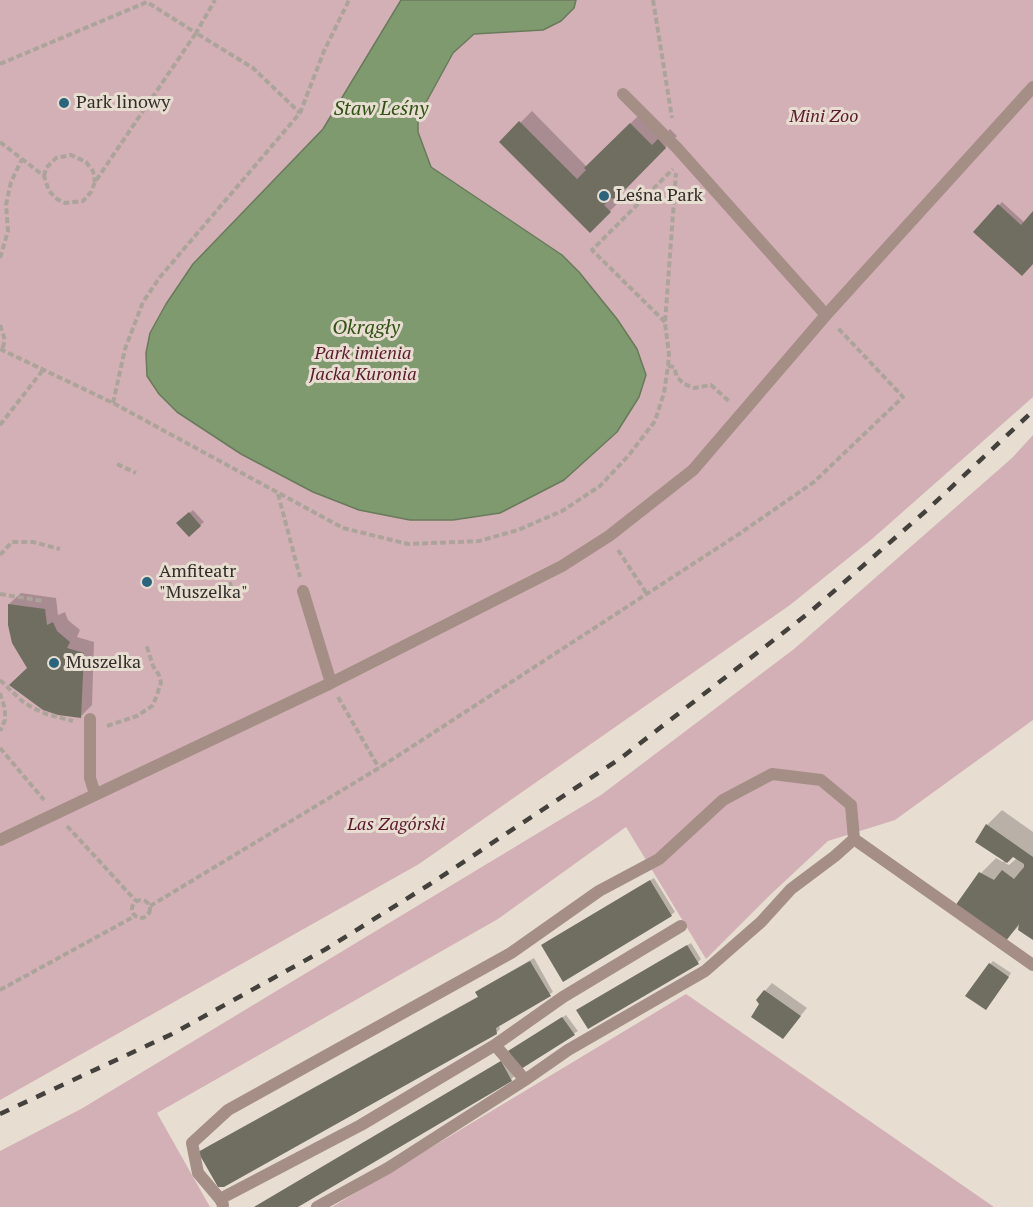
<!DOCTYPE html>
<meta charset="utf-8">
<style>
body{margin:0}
canvas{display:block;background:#e7ddd1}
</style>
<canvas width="1033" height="1207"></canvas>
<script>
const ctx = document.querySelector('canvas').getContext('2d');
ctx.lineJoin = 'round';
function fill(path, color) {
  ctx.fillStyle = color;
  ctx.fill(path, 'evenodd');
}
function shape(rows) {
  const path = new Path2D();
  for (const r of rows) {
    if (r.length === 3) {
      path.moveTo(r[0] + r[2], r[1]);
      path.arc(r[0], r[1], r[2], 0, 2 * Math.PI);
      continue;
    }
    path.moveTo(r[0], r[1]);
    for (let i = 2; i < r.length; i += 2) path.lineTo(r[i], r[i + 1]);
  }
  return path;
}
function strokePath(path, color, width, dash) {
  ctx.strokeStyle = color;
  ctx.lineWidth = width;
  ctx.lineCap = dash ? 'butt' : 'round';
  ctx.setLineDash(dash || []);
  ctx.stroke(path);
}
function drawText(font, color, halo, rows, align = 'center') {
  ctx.font = font + ' "PT Serif",serif';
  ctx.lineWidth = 6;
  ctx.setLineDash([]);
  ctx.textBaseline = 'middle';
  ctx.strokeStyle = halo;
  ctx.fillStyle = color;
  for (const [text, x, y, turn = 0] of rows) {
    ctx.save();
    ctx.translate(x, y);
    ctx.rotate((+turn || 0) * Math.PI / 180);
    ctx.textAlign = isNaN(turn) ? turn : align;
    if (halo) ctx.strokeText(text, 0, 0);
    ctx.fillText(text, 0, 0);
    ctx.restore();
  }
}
fill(shape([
 [0,0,1033,0,1033,397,872,539,790,605,419,864,0,1100],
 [1033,435,1033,720,895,820,828,841,770,895,706,959,626,827,498,919,157,1113,210,1207,0,1207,0,1151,81,1109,601,795,794,649,1012,458],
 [686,994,994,1207,332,1207]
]), '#d3b0b6');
const water = shape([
 [401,0,576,0,574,8,561,21,543,30,474,34,453,53,418,117,418,132,431,167,562,255,579,272,617,319,637,349,646,375,639,397,617,432,564,480,500,513,453,520,410,520,359,510,313,492,241,454,177,412,159,394,147,376,146,353,150,333,166,304,193,264,323,129,401,0]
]);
fill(water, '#809a70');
strokePath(water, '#697a5b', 1.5);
fill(shape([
 [532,111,587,167,642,112,664,135,670,129,677,136,617,195,621,200,590,231,501,142],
 [1002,202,1025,223,1033,213,1033,262,975,232],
 [193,510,204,522,189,535,178,523],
 [21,593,56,598,58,615,65,612,68,620,80,630,77,637,94,642,92,705,81,716,29,668,9,604],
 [1002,810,1033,832,1033,938,1020,925,1006,939,957,906,981,873,996,858,1003,862,1005,860,987,825],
 [1013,855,1017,858,1009,865,1005,863],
 [654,878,675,912,671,915,546,942],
 [691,943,701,959,698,962,582,1007],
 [534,958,553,992,499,1025,500,1029,496,1033,203,1149,479,996,477,992,480,989],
 [993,961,1011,973,989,1005,990,964],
 [772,983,807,1008,783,1037,757,1000],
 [566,1015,578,1031,521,1067,510,1051],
 [504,1059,514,1076,511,1080,295,1207,254,1207]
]), '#0003');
fill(shape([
 [519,121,577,179,586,170,584,168,630,123,652,145,658,139,666,148,615,200,612,198,604,205,611,212,590,233,499,142],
 [998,204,1021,225,1033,211,1033,264,1022,276,973,232],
 [189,512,201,526,189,537,176,523],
 [8,604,45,609,47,625,53,622,57,631,70,642,67,648,84,653,81,718,58,715,43,710,9,685,27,668,12,643,8,625],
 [986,824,1033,857,1033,940,1018,930,1019,924,1006,941,955,906,979,872,994,880,1002,870,1014,879,1024,867,1024,864,1013,857,1007,863,975,842],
 [650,880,672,916,563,982,541,945],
 [687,945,699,964,588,1029,576,1010],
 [530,961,551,996,496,1028,497,1034,224,1187,218,1187,198,1152,478,997,475,992],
 [989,963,1009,977,986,1010,965,996],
 [764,990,801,1016,783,1039,751,1017,759,1004,756,1000],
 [562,1017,575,1035,521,1069,508,1051],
 [501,1061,512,1081,298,1207,254,1207]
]), '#6f6e61');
strokePath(shape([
 [653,0,672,118],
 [0,64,147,2,196,33,215,0],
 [0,142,44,176,49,191,57,199,65,203,83,201,91,192,95,182,196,33,253,68,300,113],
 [44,176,46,168,56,158,71,155,86,162,93,171,95,182],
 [0,258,8,231,6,205,11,182,22,159],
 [665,322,592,250,673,169],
 [0,325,5,340,2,350],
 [0,349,113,403,343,528,408,544,479,541,518,530,562,511,600,486,629,455,655,421,664,393,668,366,669,354,665,323,676,173],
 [668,366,674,367,677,377,684,384,694,388,711,385,730,402],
 [113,403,125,349,143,302,160,277,300,113,324,51,349,0],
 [0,425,43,370],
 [117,464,136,473],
 [278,494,300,577],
 [618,550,647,594],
 [0,555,12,542,33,542,60,549],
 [230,582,233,600],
 [0,594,43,601],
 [0,680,22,701,33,708,46,714,73,721],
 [0,693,5,709,5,720,0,731],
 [338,697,379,768],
 [107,726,137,716,152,706,155,700,161,683,159,675,153,666,146,644],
 [0,748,44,800],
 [67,826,136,901],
 [141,909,9],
 [150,906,379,768,739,534,814,482,903,397,837,327],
 [0,990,135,916]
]), '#aca49b', 4, [6, 3]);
strokePath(shape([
 [623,94,677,148,826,315],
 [303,591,331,683],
 [90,719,90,778,95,794],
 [854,839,1033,965],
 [0,840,331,683,562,566,609,536,693,470,826,315,1033,87],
 [495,1045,563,997,681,926],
 [220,1199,198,1173,192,1143,228,1110,511,953,599,891,659,859,723,800,772,774,821,780,851,805,854,839,835,856,791,889,761,922,705,971,568,1050,525,1080],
 [223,1205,220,1199,361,1125,495,1045,525,1080,388,1168,317,1207]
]), '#a58e86', 12);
strokePath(shape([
 [0,1114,172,1034,326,949,427,886,621,758,810,612,927,510,1033,411]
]), '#44403b', 4.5, [10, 10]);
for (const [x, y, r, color] of [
 [64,103,6,"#2a647d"],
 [604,196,6,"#2a647d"],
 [147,582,6,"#2a647d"],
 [54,663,6,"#2a647d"]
]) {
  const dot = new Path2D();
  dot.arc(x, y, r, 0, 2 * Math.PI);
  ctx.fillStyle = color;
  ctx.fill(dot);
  strokePath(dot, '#e7ddd1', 2);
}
drawText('18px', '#322e2a', '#e7ddd1', [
 ["Park linowy",76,103],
 ["Leśna Park",616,196],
 ["Amfiteatr",159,572],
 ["\"Muszelka\"",159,593],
 ["Muszelka",66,663]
], 'left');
drawText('italic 18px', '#5c192d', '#e7ddd1', [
 ["Mini Zoo",824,117],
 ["Park imienia",363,354],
 ["Jacka Kuronia",363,375],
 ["Las Zagórski",396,825]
]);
drawText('italic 20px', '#315315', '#e7ddd1', [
 ["Staw Leśny",381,109],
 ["Okrągły",366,328]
]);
</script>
